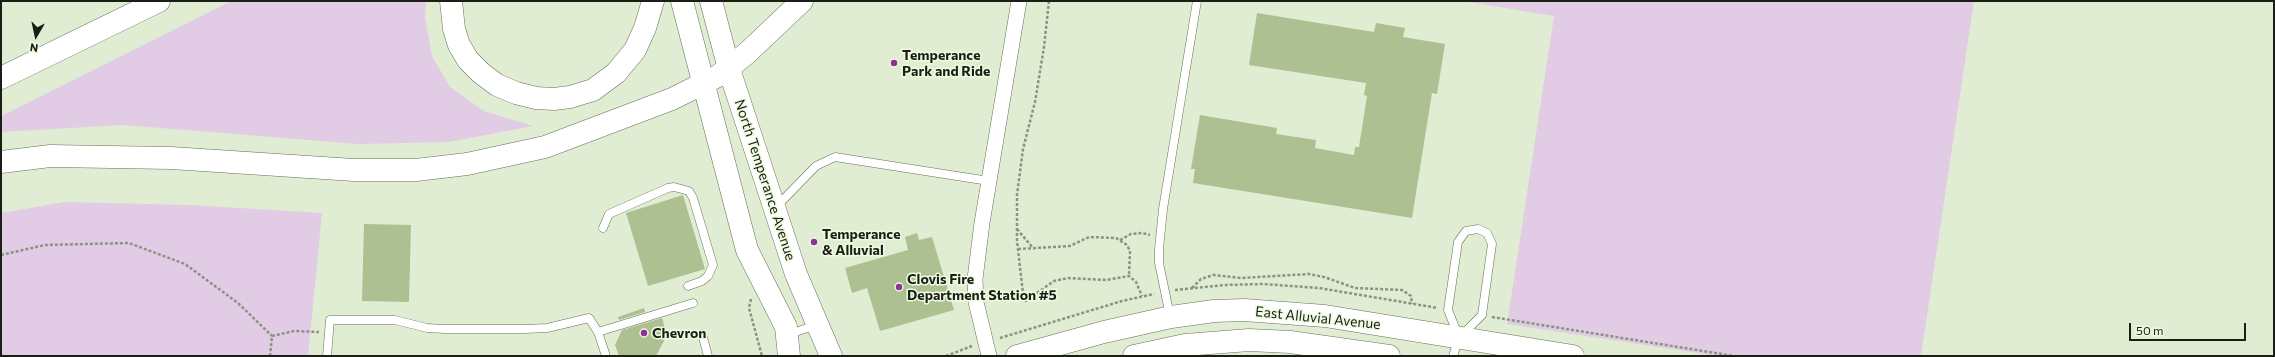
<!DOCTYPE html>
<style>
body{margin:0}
#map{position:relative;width:2275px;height:357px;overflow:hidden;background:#e1edd3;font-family:Commissioner,sans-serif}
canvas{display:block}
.frame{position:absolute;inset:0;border:2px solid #1a1e15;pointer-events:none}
.north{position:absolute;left:16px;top:16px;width:40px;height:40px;-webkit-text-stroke:3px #effbe0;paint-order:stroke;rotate:189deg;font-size:11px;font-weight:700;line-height:16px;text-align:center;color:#1a1e15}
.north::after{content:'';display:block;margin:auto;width:14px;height:18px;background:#1a1e15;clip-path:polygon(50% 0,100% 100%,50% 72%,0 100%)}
.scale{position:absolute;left:2129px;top:323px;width:117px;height:18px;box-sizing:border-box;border:2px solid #1a1e15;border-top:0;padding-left:5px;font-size:12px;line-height:14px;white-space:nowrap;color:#1a1e15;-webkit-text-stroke:3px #effbe0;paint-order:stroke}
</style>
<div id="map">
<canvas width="2275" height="357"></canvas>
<div class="frame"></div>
<div class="north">N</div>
<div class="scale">50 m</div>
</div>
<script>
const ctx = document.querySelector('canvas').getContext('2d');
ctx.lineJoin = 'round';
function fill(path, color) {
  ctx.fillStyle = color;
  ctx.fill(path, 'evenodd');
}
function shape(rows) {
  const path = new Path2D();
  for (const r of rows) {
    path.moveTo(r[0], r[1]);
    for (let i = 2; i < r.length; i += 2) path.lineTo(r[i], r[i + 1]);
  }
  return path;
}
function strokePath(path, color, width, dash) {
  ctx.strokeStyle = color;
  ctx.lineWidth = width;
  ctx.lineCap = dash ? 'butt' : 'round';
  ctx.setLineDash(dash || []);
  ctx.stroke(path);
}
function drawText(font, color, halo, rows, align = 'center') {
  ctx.font = font + ' Commissioner,sans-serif';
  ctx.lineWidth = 3;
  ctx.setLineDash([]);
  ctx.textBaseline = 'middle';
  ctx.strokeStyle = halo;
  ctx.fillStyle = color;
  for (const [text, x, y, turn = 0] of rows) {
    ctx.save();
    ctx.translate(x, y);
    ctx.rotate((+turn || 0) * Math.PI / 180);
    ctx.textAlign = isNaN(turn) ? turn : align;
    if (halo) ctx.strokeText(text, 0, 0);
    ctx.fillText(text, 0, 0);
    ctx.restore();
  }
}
fill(shape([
 [231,1,426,1,425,18,432,56,450,87,484,111,533,126,449,142,358,144,123,125,1,132,1,116],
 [1463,1,1974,1,1921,356,1717,356,1507,324,1554,16],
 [65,202,190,205,322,213,308,356,1,356,1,213]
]), '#e2cbe5');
fill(shape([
 [1257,13,1374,32,1376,23,1405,28,1403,37,1445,44,1437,94,1432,93,1412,218,1193,183,1195,169,1191,169,1200,115,1277,128,1276,134,1316,140,1315,148,1354,155,1355,147,1359,147,1367,96,1364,95,1366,83,1249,65],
 [683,195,705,269,648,286,626,213],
 [364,224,411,225,409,302,362,301],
 [917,233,919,240,932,237,954,310,880,331,867,288,852,293,845,268,908,250,905,237],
 [644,308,645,312,619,320,618,317],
 [662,318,667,335,656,356,619,356,615,345,622,330]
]), '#acc091');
const lane = shape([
 [777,206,816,166,835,157,989,181],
 [603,228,609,214,668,188,674,187,689,191,693,198,713,265,708,276,702,281,688,286],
 [1170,316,1159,263,1159,249,1163,209,1197,1],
 [598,332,693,303],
 [702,334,708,356],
 [789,334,817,325],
 [327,356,330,320,395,320,427,328,444,329,525,329,547,328,589,318,598,332,606,356],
 [1453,356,1459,338,1482,315,1492,244,1487,233,1478,229,1466,231,1458,242,1448,310,1458,335]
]);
const street = shape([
 [989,356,976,302,975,279,982,223,1019,1]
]);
const secondary = shape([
 [682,1,747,250,786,327,789,356],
 [729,69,796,274,831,356],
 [1017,356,1104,332,1171,317,1214,311,1244,310,1325,316,1573,356],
 [1134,356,1185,345,1249,340,1290,342,1389,356]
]);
const primary = shape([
 [711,1,729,69]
]);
const highway = shape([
 [451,1,454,29,459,45,468,60,481,73,497,85,516,93,536,98,554,99,570,97,593,90,616,73,635,50,645,28,653,1],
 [1,78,159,1],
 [1,162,50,156,171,158,354,170,416,170,467,164,545,147,672,99,718,76,746,54,802,1]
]);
strokePath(lane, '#656f58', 9);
strokePath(street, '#656f58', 16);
strokePath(secondary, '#656f58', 23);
strokePath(primary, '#656f58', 23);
strokePath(highway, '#656f58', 23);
strokePath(shape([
 [1049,1,1044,47,1035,102,1023,149,1017,195,1017,241,1024,302,1054,281,1068,278,1106,280,1129,276,1136,282,1142,296],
 [1017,229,1033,248],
 [1120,240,1131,234,1142,233,1150,235],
 [1018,249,1070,246,1089,237,1116,238,1127,245,1130,251,1129,276],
 [1,255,45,245,129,243,185,264,238,303,272,336],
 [1192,288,1201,279,1213,275,1241,278,1309,274,1324,277,1355,288,1402,290,1411,296,1412,304],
 [1175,290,1224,285,1263,284,1319,288,1438,308],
 [751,299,749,308,762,356],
 [1492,317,1734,356],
 [1000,338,1122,301,1154,294],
 [270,356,272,336,294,331,319,332],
 [946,356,972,346]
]), '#8b9381', 2.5, [3, 2]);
strokePath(lane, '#fff', 8);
strokePath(street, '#fff', 15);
strokePath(secondary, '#fff', 22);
strokePath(primary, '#fff', 22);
strokePath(highway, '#fff', 22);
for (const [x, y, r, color] of [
 [894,63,4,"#8f319b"],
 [814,242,4,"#8f319b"],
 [899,287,4,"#8f319b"],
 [644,333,4,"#8f319b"]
]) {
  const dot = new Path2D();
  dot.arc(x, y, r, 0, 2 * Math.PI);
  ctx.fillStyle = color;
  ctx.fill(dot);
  strokePath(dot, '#effbe0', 1.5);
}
drawText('bold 14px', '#1a1e15', '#effbe0', [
 ["Temperance",902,55],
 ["Park and Ride",902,71],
 ["Temperance",822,234],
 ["& Alluvial",822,250],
 ["Clovis Fire",907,279],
 ["Department Station #5",907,295],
 ["Chevron",652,333]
], 'left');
drawText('14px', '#1a1e15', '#effbe0', [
 ["North Temperance Avenue",765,180,72],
 ["East Alluvial Avenue",1318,318,6]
]);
</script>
